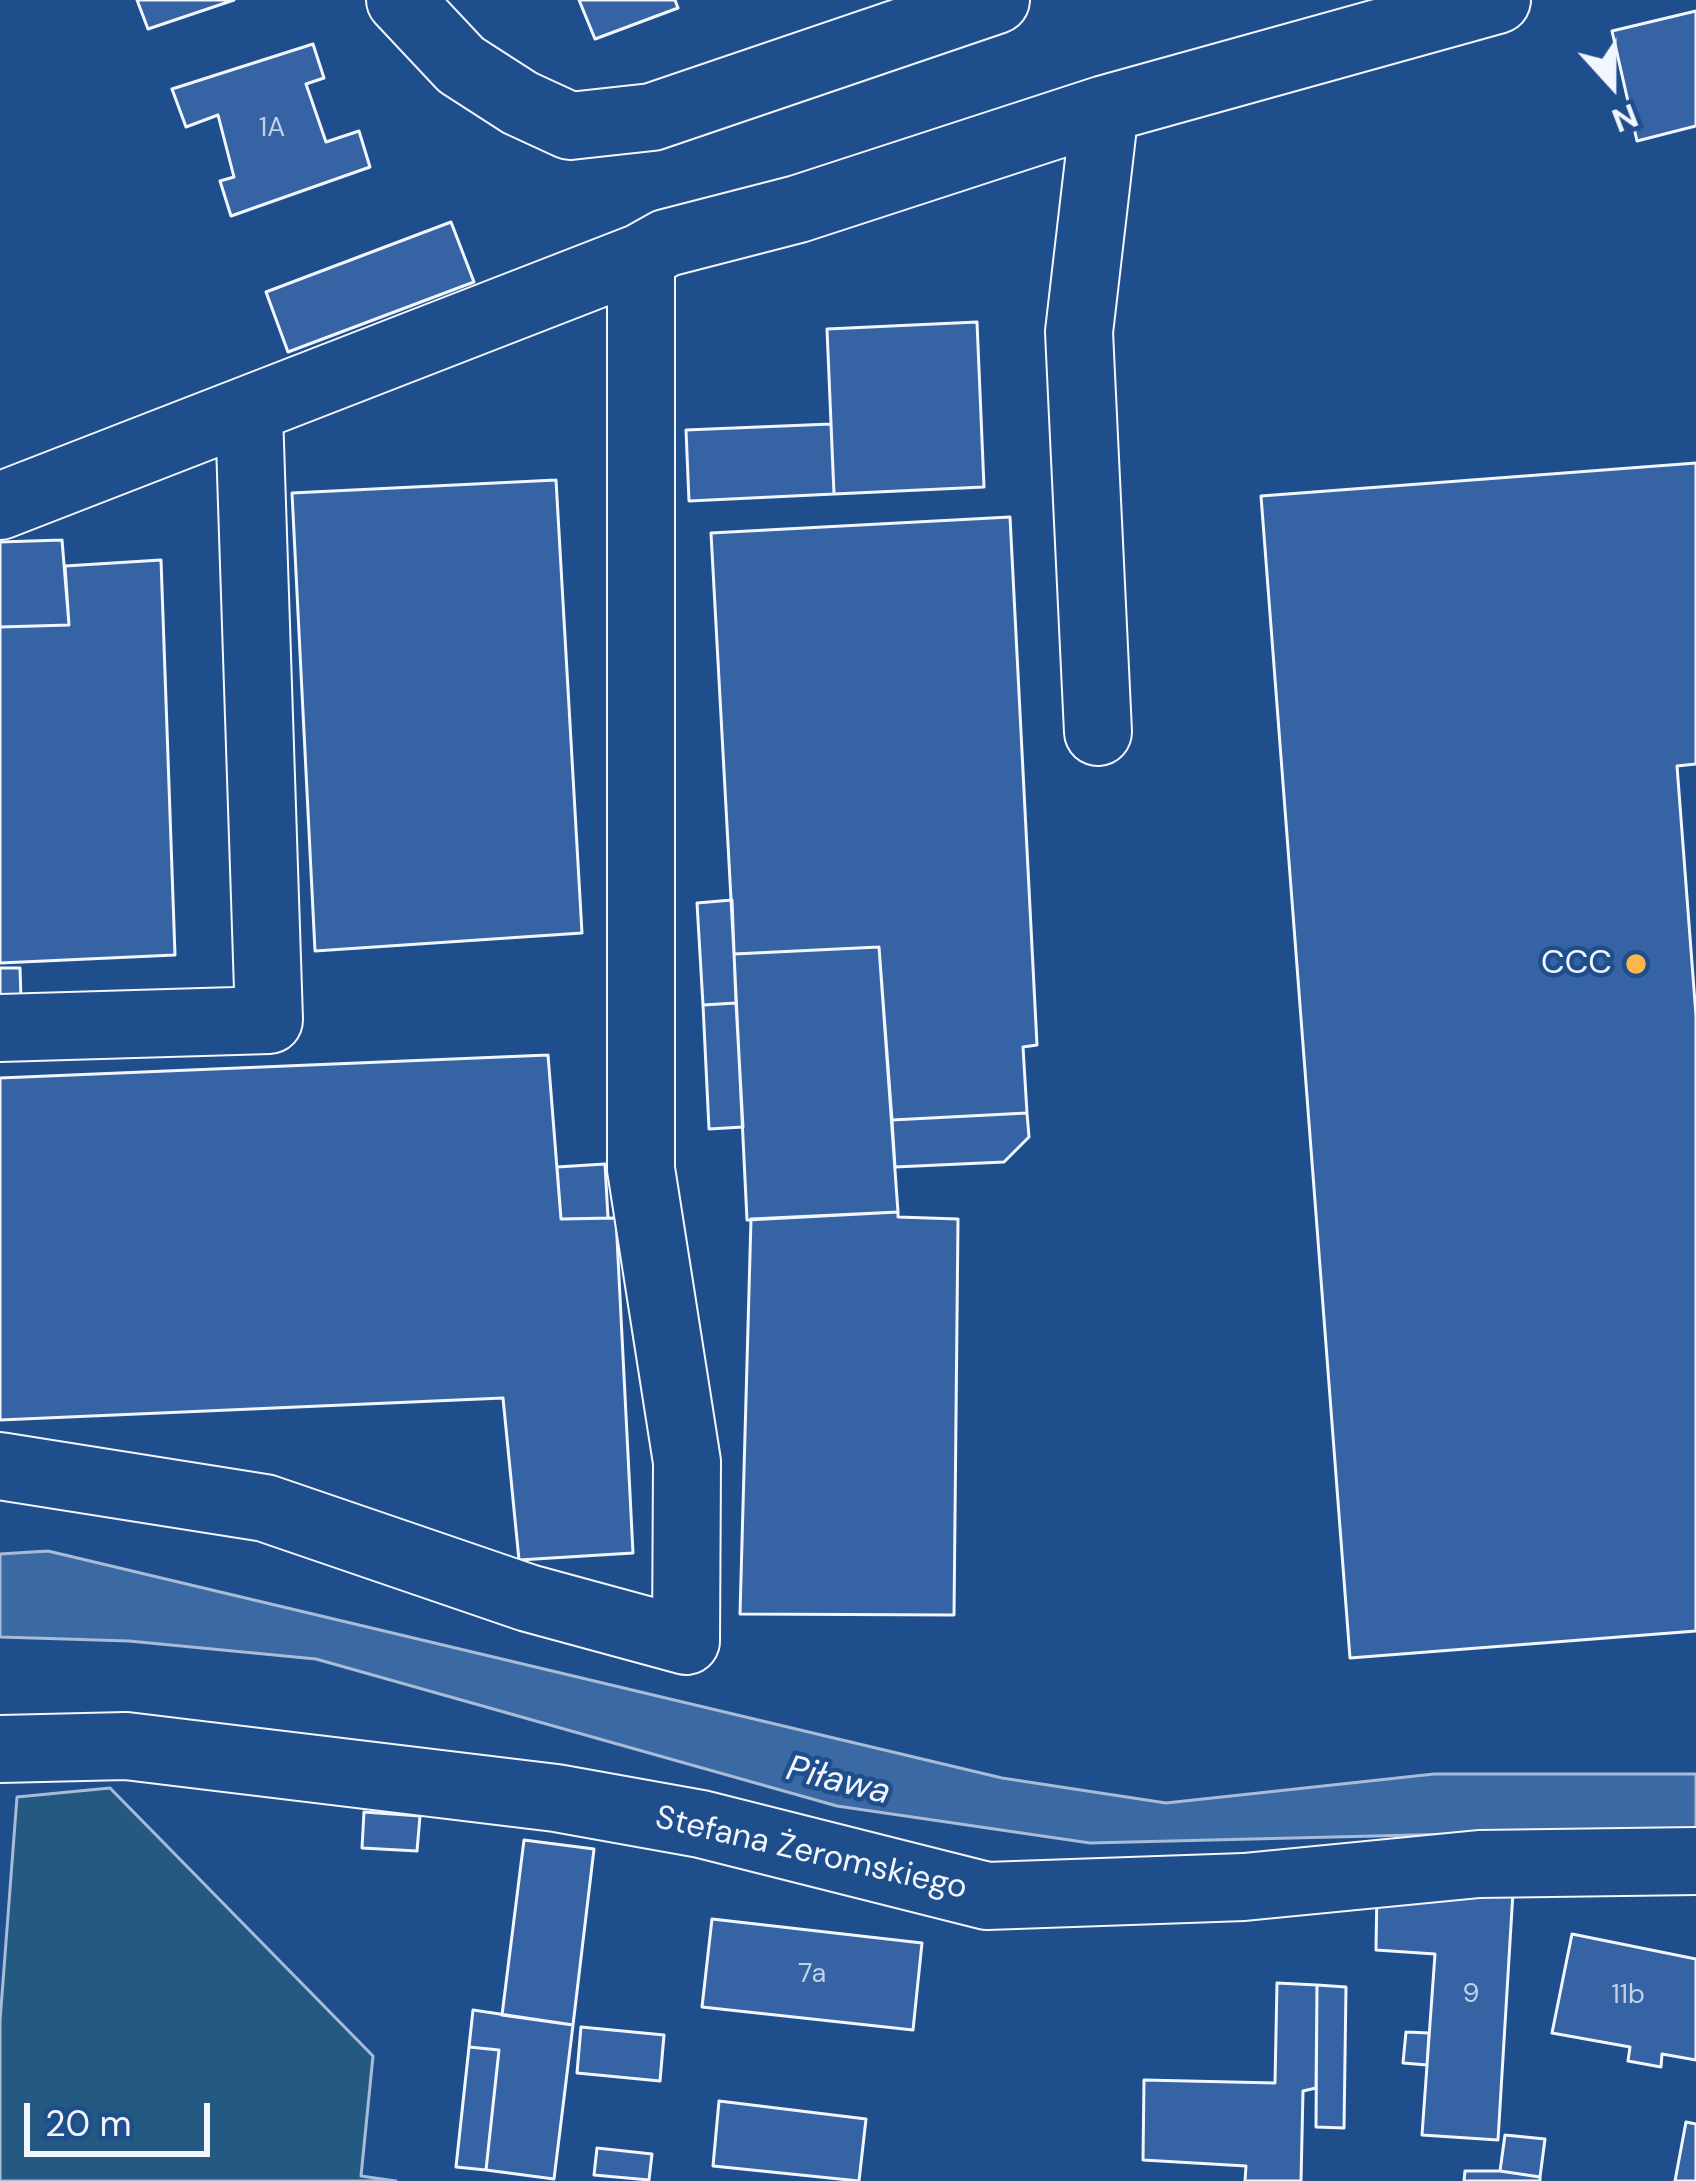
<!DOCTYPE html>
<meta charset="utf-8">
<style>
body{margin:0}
#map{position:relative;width:1696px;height:2181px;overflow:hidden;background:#1f4e8c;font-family:"DM Sans",sans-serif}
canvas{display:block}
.north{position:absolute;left:1552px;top:24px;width:120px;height:120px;-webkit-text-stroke:9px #1f4e8c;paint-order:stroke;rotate:159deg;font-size:33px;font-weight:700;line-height:48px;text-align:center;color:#f2f6ff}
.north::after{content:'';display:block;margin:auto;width:42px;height:54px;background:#f2f6ff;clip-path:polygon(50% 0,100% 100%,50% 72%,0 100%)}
.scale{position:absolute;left:24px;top:2103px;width:186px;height:54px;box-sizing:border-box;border:6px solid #f2f6ff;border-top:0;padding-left:15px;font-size:36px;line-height:42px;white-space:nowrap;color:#f2f6ff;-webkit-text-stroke:9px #1f4e8c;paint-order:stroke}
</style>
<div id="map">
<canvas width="1696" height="2181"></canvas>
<div class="north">N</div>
<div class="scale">20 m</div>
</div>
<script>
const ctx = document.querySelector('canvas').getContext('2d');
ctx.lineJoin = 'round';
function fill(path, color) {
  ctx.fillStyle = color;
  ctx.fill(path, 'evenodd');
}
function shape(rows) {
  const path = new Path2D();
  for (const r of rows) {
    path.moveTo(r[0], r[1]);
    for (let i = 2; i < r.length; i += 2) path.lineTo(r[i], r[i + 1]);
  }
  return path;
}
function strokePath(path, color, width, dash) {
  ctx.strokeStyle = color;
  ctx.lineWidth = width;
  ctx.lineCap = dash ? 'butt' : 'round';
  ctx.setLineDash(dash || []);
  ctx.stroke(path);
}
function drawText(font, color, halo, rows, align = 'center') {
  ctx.font = font + ' "DM Sans",sans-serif';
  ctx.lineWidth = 9;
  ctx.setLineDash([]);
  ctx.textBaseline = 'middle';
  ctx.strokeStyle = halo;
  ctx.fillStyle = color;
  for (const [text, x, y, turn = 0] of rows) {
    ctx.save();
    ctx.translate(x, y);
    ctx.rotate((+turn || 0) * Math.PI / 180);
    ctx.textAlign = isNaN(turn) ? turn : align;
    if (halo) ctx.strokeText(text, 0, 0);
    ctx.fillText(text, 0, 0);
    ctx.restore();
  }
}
const green = shape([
 [110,1788,373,2056,361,2176,396,2181,0,2181,0,2021,17,1797,110,1788]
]);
fill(green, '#245a82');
strokePath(green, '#a8bbd7', 3);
const water = shape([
 [48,1551,1002,1778,1166,1803,1434,1774,1696,1774,1696,1839,1577,1831,1090,1843,837,1806,316,1659,129,1641,0,1637,0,1554,48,1551]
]);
fill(water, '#3b69a3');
strokePath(water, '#a8bbd7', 3);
const building = shape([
 [137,0,234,0,148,29,137,0],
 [579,0,675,0,678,8,595,39,579,0],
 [1696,11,1696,126,1637,141,1612,31,1696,11],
 [313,44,324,78,306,84,326,142,359,131,370,167,231,216,220,181,234,177,218,115,186,127,172,89,313,44],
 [451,222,474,282,288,352,266,292,451,222],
 [977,322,984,487,834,494,827,329,977,322],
 [831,424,834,494,689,501,686,430,831,424],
 [1696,463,1696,764,1677,766,1696,1016,1696,1631,1350,1658,1261,496,1696,463],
 [556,480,582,933,315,951,292,493,556,480],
 [1010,517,1037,1045,1023,1047,1027,1113,892,1120,879,947,734,954,711,533,1010,517],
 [62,540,69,625,0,627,0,542,62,540],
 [161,560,175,955,0,963,0,627,69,625,65,566,161,560],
 [732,900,736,1003,703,1005,697,903,732,900],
 [879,947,898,1212,747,1220,734,954,879,947],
 [0,968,20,968,21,999,0,999,0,968],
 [736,1003,743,1127,709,1129,703,1005,736,1003],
 [548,1055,561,1219,616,1218,633,1553,519,1560,503,1398,0,1420,0,1078,548,1055],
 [1027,1113,1029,1137,1004,1162,895,1167,892,1120,1027,1113],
 [605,1164,608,1218,561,1219,557,1167,605,1164],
 [898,1212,898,1217,958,1219,954,1615,740,1614,751,1219,898,1212],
 [364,1812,420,1816,417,1851,362,1848,364,1812],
 [524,1840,594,1849,573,2025,502,2015,524,1840],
 [1377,1887,1513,1892,1498,2140,1422,2135,1435,1954,1376,1950,1377,1887],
 [712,1919,922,1943,913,2030,702,2007,712,1919],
 [1572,1934,1696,1959,1696,2060,1662,2054,1661,2067,1628,2061,1630,2047,1552,2033,1572,1934],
 [1277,1983,1317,1985,1316,2088,1303,2091,1301,2181,1245,2181,1246,2166,1143,2160,1144,2080,1275,2083,1277,1983],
 [1317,1985,1346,1987,1344,2128,1316,2127,1317,1985],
 [473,2010,573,2025,554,2179,486,2170,499,2050,469,2047,473,2010],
 [581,2027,664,2035,660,2081,577,2073,581,2027],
 [1406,2032,1429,2033,1427,2065,1403,2063,1406,2032],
 [469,2047,499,2050,486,2170,456,2167,469,2047],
 [719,2101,866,2119,859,2181,713,2166,719,2101],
 [1686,2122,1696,2124,1696,2181,1675,2181,1686,2122],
 [1505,2135,1545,2139,1540,2177,1500,2171,1505,2135],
 [597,2148,652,2154,649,2180,594,2175,597,2148],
 [1465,2171,1500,2171,1540,2177,1540,2181,1464,2181,1465,2171]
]);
fill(building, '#3563a3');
strokePath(building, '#f2f6ff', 3);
const minor = shape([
 [400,0,461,65,520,103,570,126,652,117,996,0],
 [0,506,641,257],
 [1098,732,1079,332,1105,109],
 [0,1028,269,1020,249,413],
 [0,1466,265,1508,528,1598,686,1641,687,1462,641,1169,641,257,666,243,798,209,1105,109,1497,0],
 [0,1749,126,1746,556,1798,701,1824,987,1896,1244,1887,1479,1864,1696,1861]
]);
strokePath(minor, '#f2f6ff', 70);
strokePath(minor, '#1f4e8c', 66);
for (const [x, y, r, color] of [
 [1636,964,12,"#ffb74d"]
]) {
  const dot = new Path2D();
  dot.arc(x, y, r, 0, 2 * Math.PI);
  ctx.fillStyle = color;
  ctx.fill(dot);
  strokePath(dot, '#1f4e8c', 4.5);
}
drawText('27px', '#c3d1e8', null, [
 ["1A",272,129],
 ["7a",812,1975],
 ["9",1471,1995],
 ["11b",1628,1996]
]);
drawText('33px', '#f2f6ff', '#1f4e8c', [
 ["CCC",1612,964]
], 'right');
drawText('33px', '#f2f6ff', '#1f4e8c', [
 ["Stefana Żeromskiego",811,1854,13]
]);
drawText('italic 36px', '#f2f6ff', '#1f4e8c', [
 ["Piława",838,1782,14]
]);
</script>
